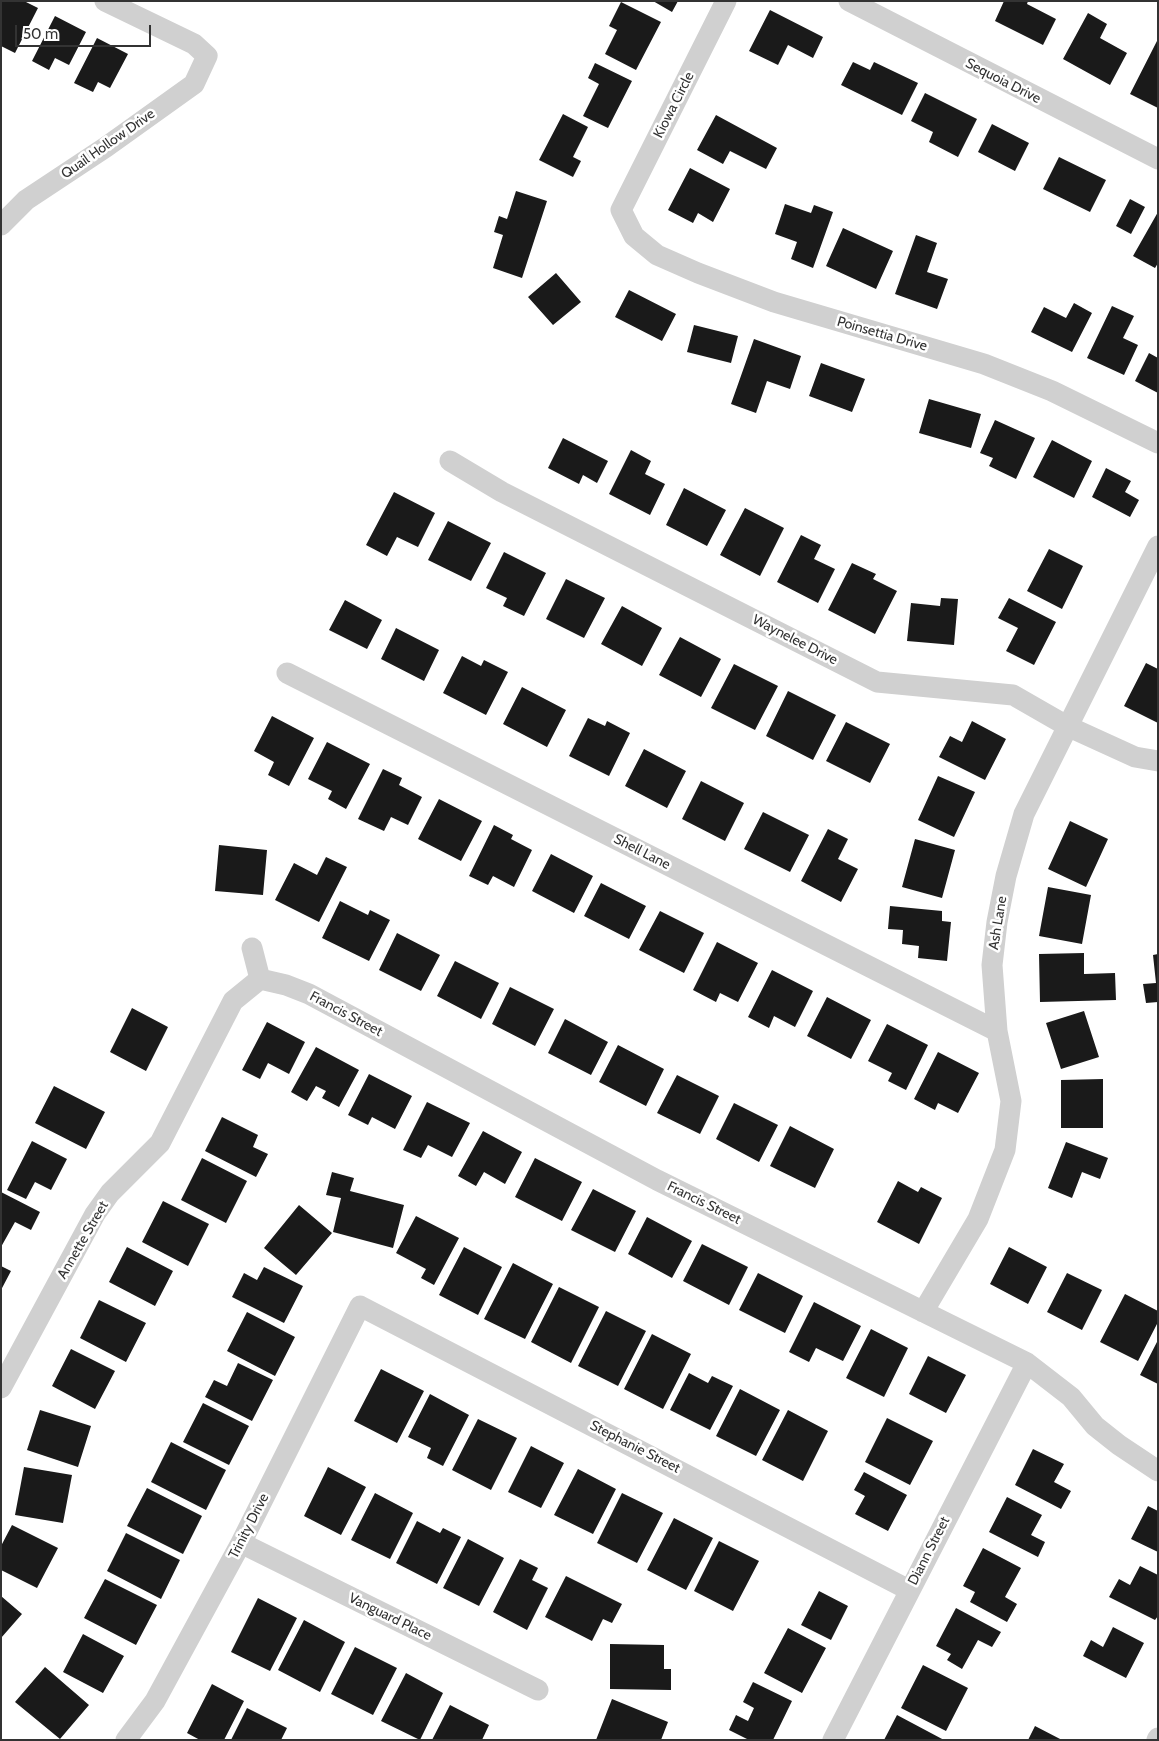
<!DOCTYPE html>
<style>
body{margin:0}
#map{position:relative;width:1159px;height:1741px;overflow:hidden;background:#fff;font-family:Cabin,sans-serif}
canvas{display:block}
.frame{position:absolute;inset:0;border:2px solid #333;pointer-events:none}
.scale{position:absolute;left:15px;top:25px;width:136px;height:22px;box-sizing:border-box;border:2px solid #333;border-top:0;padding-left:6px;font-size:15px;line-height:18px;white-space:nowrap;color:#333;-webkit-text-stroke:4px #fff;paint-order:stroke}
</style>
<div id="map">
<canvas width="1159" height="1741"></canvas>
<div class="frame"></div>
<div class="scale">50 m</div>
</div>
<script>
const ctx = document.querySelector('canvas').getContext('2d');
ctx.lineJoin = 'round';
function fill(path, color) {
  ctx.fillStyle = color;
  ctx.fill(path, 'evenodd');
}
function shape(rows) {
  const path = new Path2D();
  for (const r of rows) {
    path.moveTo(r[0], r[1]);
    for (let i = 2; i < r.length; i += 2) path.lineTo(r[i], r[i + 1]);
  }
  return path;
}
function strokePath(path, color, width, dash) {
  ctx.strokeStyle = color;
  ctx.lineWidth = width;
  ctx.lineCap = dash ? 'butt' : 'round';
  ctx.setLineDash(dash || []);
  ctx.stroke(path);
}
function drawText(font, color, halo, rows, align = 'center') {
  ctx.font = font + ' Cabin,sans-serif';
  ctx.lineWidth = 5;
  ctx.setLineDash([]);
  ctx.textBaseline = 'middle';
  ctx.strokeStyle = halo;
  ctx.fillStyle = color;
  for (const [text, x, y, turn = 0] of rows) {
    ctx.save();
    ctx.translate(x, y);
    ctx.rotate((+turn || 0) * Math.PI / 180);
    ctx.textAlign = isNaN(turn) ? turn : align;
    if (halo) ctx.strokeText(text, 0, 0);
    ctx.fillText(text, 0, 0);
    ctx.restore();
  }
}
fill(shape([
 [2,1,24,1,38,8,15,53,1,46],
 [653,1,678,1,672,12],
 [1004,1,1028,1,1027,4,1056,19,1043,45,995,21],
 [621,2,661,22,636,70,605,54,617,30,609,26],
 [770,10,823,37,813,58,788,45,778,65,749,51],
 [1088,13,1107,24,1100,38,1127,53,1110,85,1063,59],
 [55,16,86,32,69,65,55,58,49,70,32,61],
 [97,38,128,54,110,88,98,82,93,92,74,83],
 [1158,39,1158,108,1130,94],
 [853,62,870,70,874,62,918,83,902,115,841,85],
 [595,63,632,81,608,128,583,116,599,84,588,78],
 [925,93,977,119,958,157,929,142,933,132,911,121],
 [563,114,588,127,573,157,581,161,573,177,539,160],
 [716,115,777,148,766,169,730,151,723,164,697,150],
 [992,124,1029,143,1015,171,978,152],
 [1059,157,1106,180,1090,212,1043,189],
 [690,168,730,189,713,222,698,213,693,223,668,210],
 [516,191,547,201,522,278,493,268,503,235,494,232,499,216,507,219],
 [1130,199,1145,207,1131,234,1116,226],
 [785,204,811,213,814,205,833,212,813,268,791,259,797,242,775,234],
 [1158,212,1158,263,1155,268,1133,256],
 [843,228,893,251,876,289,826,266],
 [916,235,937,243,927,272,948,279,937,309,895,294],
 [556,273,581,302,553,325,528,297],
 [629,290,676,314,662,341,615,317],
 [1074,303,1092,313,1072,352,1031,332,1044,307,1066,318],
 [1112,306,1134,316,1123,338,1138,345,1124,375,1087,358],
 [694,325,738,336,731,363,687,352],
 [754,339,801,356,790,389,767,381,756,413,731,404],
 [1149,353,1158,358,1158,393,1135,381],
 [821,363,865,379,852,412,809,396],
 [929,399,981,414,971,448,919,433],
 [995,420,1035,438,1016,479,989,466,993,458,980,453],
 [563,438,608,461,597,483,583,475,579,484,548,468],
 [1052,440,1092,461,1074,498,1033,477],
 [631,450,651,461,645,474,665,484,650,515,609,494],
 [1106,468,1131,481,1125,492,1139,500,1130,517,1092,497],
 [684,488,726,510,707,546,666,525],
 [394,492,435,513,418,547,397,537,387,556,366,545],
 [745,508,784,528,760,576,720,555],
 [448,521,491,543,471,581,428,560],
 [801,535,821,545,814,559,835,569,818,603,777,582],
 [1049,549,1083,566,1062,609,1027,591],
 [504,552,546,573,524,616,503,606,507,598,486,588],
 [852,563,876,574,873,579,897,591,875,634,828,610],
 [566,579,605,598,584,638,546,619],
 [941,598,958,599,954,645,907,641,911,603,940,606],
 [1009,598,1056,622,1034,665,1006,651,1018,628,998,618],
 [345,600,382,620,367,649,329,630],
 [622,606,662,628,642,666,601,644],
 [396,628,439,650,424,681,381,659],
 [680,637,721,659,701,697,659,675],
 [462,656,481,666,484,660,508,672,486,715,443,693],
 [1146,663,1158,669,1158,723,1124,706],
 [734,664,778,686,755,730,711,708],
 [522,687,566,710,547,747,503,724],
 [788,691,836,715,813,760,766,736],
 [272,716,314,738,289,786,268,775,274,762,254,751],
 [588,718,605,726,607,721,630,733,609,776,569,756],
 [972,721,1006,739,985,780,939,757,950,736,962,742],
 [846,722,890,744,870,783,826,761],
 [327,742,370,764,346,809,328,799,332,791,308,779],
 [644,749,686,771,667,808,625,786],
 [383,769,402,778,399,785,422,797,408,825,391,817,384,831,358,819],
 [938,776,975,792,954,837,918,820],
 [701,781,744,803,725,841,682,819],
 [439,799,482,821,461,861,418,839],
 [763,812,809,835,790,872,744,849],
 [1070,821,1108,839,1086,887,1048,869],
 [494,825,513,835,511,839,532,850,514,887,493,876,488,885,469,876],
 [828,829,848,839,838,859,858,869,841,902,801,881],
 [915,839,955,850,942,898,902,887],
 [219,845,267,850,263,895,215,891],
 [551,854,593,876,574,913,532,891],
 [326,857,347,867,319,922,275,900,294,863,317,875],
 [601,883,646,906,629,939,584,916],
 [1048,887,1091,895,1082,944,1039,936],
 [340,901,368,915,370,910,390,920,369,961,322,938],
 [890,906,942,911,942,921,951,922,947,961,918,958,919,946,902,944,903,930,888,929],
 [660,911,704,933,684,973,639,950],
 [397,933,440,955,421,991,379,970],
 [717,942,758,963,738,1002,720,993,716,1002,693,990],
 [1084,953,1084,974,1115,973,1116,1000,1040,1002,1039,954],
 [1158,954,1158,1002,1146,1003,1143,984,1156,983,1153,955],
 [455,961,499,983,481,1019,437,996],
 [772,970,813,991,795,1027,774,1016,769,1028,748,1017],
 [510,987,554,1009,535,1046,492,1024],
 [827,997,871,1020,851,1059,807,1036],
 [132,1008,168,1027,146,1071,110,1052],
 [1084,1011,1099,1057,1061,1069,1046,1023],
 [565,1019,608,1042,591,1075,548,1053],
 [267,1022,305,1042,289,1074,268,1063,260,1079,242,1070],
 [887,1024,928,1045,906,1090,888,1081,892,1073,868,1061],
 [618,1045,664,1069,646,1106,599,1082],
 [316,1047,359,1070,339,1107,322,1098,326,1091,316,1086,307,1101,291,1092],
 [938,1052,979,1073,958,1113,938,1103,935,1110,914,1099],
 [369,1074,412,1096,395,1129,372,1117,368,1125,348,1115],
 [677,1075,719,1096,700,1134,657,1113],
 [1103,1079,1103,1128,1061,1128,1061,1080],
 [54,1086,105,1112,86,1149,35,1123],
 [427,1102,470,1123,452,1157,428,1145,421,1158,403,1150],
 [734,1103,778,1125,759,1162,716,1139],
 [222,1117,258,1135,253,1147,268,1154,256,1177,205,1151],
 [790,1126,834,1149,815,1188,770,1166],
 [483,1131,522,1152,505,1184,484,1172,476,1186,458,1176],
 [32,1141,67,1159,51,1190,35,1182,26,1199,7,1190],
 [1066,1142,1108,1158,1100,1179,1082,1172,1072,1198,1048,1188],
 [202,1158,247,1181,226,1223,181,1200],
 [535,1158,582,1182,562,1221,515,1197],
 [332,1172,354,1178,350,1191,404,1205,393,1248,333,1232,341,1198,326,1195],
 [898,1181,918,1192,921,1187,942,1198,919,1244,877,1222],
 [593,1189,636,1211,615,1252,571,1230],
 [1,1192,40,1212,31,1230,15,1222,1,1247],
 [163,1201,209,1224,188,1266,142,1242],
 [299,1205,332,1233,296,1275,264,1248],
 [416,1216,459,1238,434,1285,421,1278,426,1269,396,1253],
 [647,1217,692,1241,672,1278,628,1254],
 [702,1244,748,1267,729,1305,683,1281],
 [127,1247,173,1271,155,1306,109,1282],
 [464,1247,502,1267,478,1315,439,1295],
 [1009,1247,1047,1267,1028,1304,990,1284],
 [513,1263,553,1284,525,1339,484,1319],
 [1,1266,11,1271,1,1290],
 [264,1267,303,1286,284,1323,232,1297,244,1273,257,1280],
 [758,1273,803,1296,785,1333,739,1310],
 [1067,1273,1102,1290,1082,1330,1047,1312],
 [559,1287,599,1307,571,1363,531,1342],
 [1125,1294,1158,1311,1158,1322,1138,1361,1100,1342],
 [99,1300,146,1323,126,1362,80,1338],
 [814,1302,861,1326,843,1361,816,1348,809,1362,789,1352],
 [606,1311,646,1331,618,1386,578,1366],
 [247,1312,295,1337,275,1376,227,1351],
 [871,1329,908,1348,884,1397,846,1378],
 [652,1334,691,1354,663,1409,624,1389],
 [1158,1340,1158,1384,1140,1375],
 [71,1349,115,1371,95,1409,52,1386],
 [928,1356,966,1375,946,1413,909,1394],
 [238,1363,273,1380,252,1421,205,1397,214,1380,227,1386],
 [381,1369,424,1391,397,1443,354,1421],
 [689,1373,708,1383,712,1376,733,1386,710,1430,670,1410],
 [740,1389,780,1410,756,1456,716,1436],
 [430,1394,469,1415,443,1466,427,1458,431,1448,408,1437],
 [203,1403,249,1426,229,1465,183,1442],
 [40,1410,91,1426,78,1467,27,1450],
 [788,1410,828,1431,803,1481,762,1460],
 [887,1418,933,1441,910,1485,865,1462],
 [478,1419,517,1438,491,1490,452,1470],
 [171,1442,226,1470,206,1510,151,1482],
 [531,1446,564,1463,541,1508,508,1492],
 [1033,1449,1064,1464,1054,1482,1071,1491,1061,1509,1015,1485],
 [24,1467,72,1475,63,1523,15,1515],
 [328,1467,366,1487,341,1535,304,1516],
 [578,1469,616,1489,593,1534,554,1515],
 [864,1472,907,1495,888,1531,855,1514,865,1496,854,1490],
 [147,1488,202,1516,183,1554,127,1526],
 [375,1493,413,1513,390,1559,351,1540],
 [622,1493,663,1513,637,1563,597,1543],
 [1007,1497,1042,1515,1031,1535,1045,1542,1038,1557,989,1532],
 [1148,1506,1158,1511,1158,1552,1131,1539],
 [674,1518,713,1538,686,1590,647,1570],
 [417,1521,440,1533,443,1528,461,1537,437,1584,396,1563],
 [12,1525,58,1548,37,1588,1,1570,1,1546],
 [126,1533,180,1560,161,1599,107,1571],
 [468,1539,504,1558,479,1606,443,1588],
 [719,1541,759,1561,733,1611,694,1591],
 [983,1548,1021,1568,1005,1597,1017,1604,1007,1622,970,1602,975,1592,963,1586],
 [520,1559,538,1568,532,1580,548,1588,527,1630,493,1612],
 [1140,1566,1158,1575,1158,1616,1155,1620,1109,1597,1119,1579,1130,1585],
 [566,1576,622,1604,612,1623,603,1619,592,1641,545,1617],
 [105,1579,157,1605,136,1645,84,1618],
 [819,1591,848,1606,831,1640,801,1625],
 [1,1596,22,1614,1,1638],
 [258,1598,297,1618,270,1671,231,1652],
 [956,1608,1001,1632,992,1647,978,1640,962,1669,947,1660,951,1654,936,1646],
 [304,1620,345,1642,320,1692,278,1670],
 [1113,1627,1144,1643,1126,1678,1083,1656,1091,1640,1103,1647],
 [788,1628,826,1648,802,1693,764,1673],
 [83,1634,124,1656,103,1693,63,1672],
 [610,1644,664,1645,664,1669,671,1669,671,1690,610,1689],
 [355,1647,397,1668,373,1715,331,1694],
 [923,1665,968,1688,946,1731,901,1708],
 [45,1667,89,1705,60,1739,15,1702],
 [406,1673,443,1693,420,1740,381,1721],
 [753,1682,792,1701,773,1740,749,1740,729,1730,736,1715,748,1721,754,1708,743,1702],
 [212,1684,244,1701,224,1740,200,1740,187,1733],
 [612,1699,668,1722,661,1740,596,1740],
 [450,1705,489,1725,482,1740,432,1740],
 [247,1708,287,1728,281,1740,231,1740],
 [897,1715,944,1740,884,1740],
 [1035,1726,1062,1740,1028,1740]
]), '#1a1a1a');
strokePath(shape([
 [726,1,621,210,634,236,657,255,698,273,774,302,984,364,1052,391,1158,443],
 [849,1,1158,159],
 [1,225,26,200,106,147,194,84,207,56,194,44,105,1],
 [450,461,502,492,877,682,1013,695,1067,726,1135,757,1158,761],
 [287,673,997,1031],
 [252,948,260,979,286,985,309,994,657,1180,1027,1363,1071,1397,1095,1426,1119,1445,1158,1471],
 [923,1312,978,1219,1005,1150,1011,1101,997,1031,992,965,997,922,1006,876,1024,814,1158,546],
 [1,1388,95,1214,110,1193,160,1143,233,1001,260,979],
 [241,1543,538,1690],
 [126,1740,155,1701,241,1543,360,1306,909,1590],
 [833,1740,1027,1363],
 [1157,1740,1158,1738]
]), '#d0d0d0', 21);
drawText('14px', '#333', '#fff', [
 ["Sequoia Drive",1003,81,27],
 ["Kiowa Circle",674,105,-63],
 ["Quail Hollow Drive",108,144,-35],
 ["Poinsettia Drive",882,334,16],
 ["Waynelee Drive",795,640,27],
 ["Shell Lane",642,852,27],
 ["Ash Lane",998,923,-81],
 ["Francis Street",346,1014,28],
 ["Francis Street",704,1203,26],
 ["Annette Street",83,1240,-60],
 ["Stephanie Street",635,1447,27],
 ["Trinity Drive",249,1526,-63],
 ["Diann Street",929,1551,-63],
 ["Vanguard Place",390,1617,26]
]);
</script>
